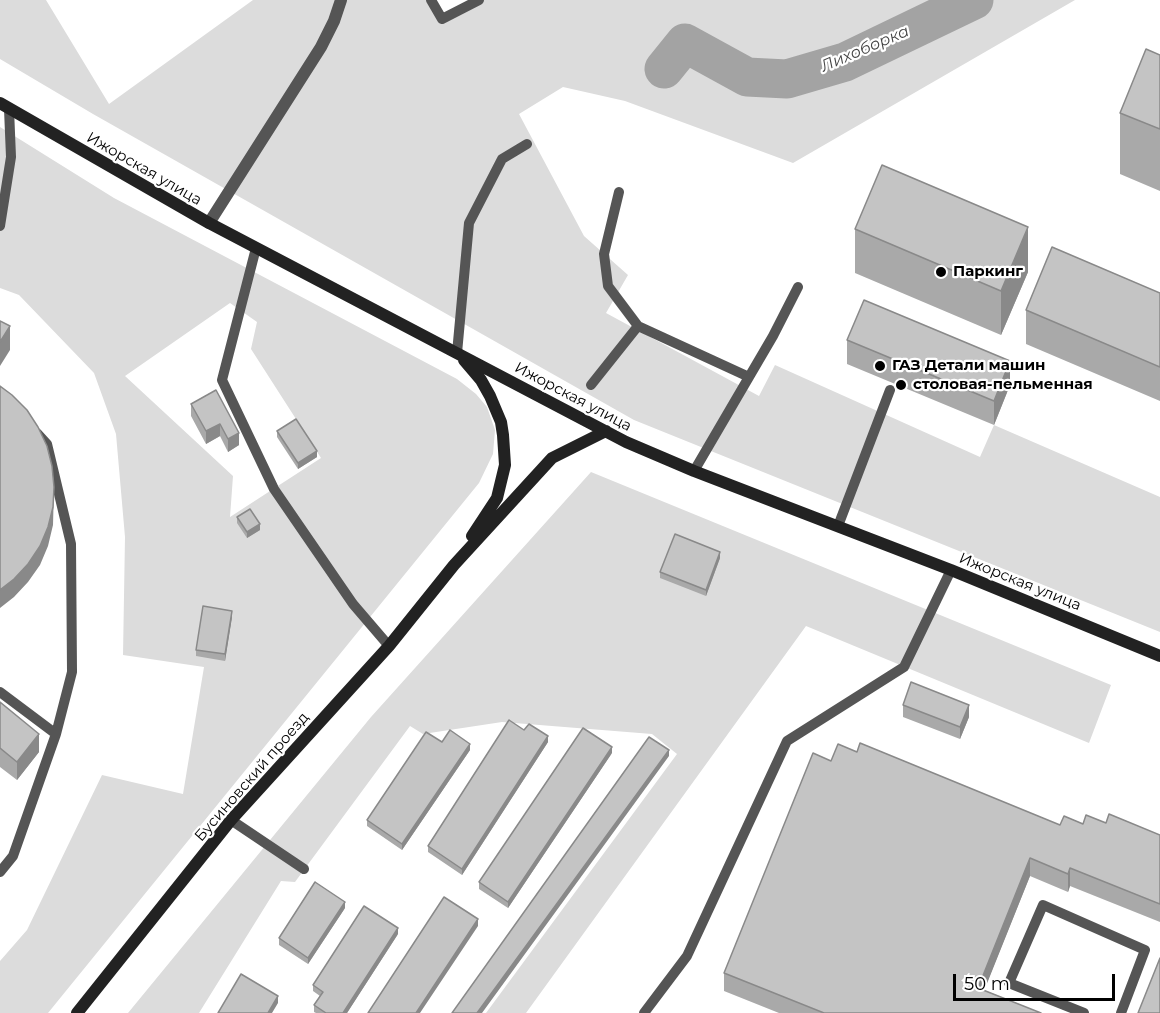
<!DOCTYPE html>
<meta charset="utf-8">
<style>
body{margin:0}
#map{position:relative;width:1160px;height:1013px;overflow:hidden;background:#fff;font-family:Montserrat,sans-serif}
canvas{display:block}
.scale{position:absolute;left:953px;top:974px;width:162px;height:27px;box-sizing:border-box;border:3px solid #000;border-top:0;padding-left:8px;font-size:18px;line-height:21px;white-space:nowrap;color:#000;-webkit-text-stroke:4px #fff;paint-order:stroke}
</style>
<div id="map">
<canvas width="1160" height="1013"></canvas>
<div class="scale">50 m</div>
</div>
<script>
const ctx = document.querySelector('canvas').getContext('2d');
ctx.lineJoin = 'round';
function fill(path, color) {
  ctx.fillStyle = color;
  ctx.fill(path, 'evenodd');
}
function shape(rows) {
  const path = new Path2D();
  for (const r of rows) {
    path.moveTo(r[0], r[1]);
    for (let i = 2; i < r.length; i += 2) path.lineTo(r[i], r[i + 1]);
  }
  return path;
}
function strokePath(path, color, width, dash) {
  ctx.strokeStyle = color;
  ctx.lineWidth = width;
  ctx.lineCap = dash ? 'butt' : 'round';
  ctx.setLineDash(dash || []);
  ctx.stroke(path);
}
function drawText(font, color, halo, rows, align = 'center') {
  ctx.font = font + ' Montserrat,sans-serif';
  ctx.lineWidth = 4.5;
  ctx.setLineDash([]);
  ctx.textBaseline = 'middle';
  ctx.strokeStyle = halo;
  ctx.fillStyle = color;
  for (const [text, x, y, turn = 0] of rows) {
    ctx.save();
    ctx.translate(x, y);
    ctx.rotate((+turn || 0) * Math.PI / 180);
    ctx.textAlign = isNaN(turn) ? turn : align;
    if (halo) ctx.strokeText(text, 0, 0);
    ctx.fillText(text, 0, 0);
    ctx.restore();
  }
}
fill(shape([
 [0,0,46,0,109,104,253,0,432,0,442,19,479,0,1075,0,793,163,625,101,563,87,519,114,584,236,628,275,606,313,759,396,775,365,980,457,994,425,1160,497,1160,632,634,420,93,114,0,59],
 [0,127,114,198,457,379,476,394,487,407,495,430,493,454,479,483,48,1013,0,1013,0,961,27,930,102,775,183,794,204,667,123,655,125,537,116,434,94,373,19,295,0,288],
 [230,303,257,322,251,349,321,458,230,517,233,476,125,376],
 [591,472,1111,685,1089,743,806,626,526,1013,486,1013,677,754,652,734,502,722,423,734,410,726,295,882,281,881,199,1013,128,1013,371,717]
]), '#dcdcdc');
strokePath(shape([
 [664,69,685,43,747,77,787,79,845,62,974,0]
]), '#a3a3a3', 39);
strokePath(shape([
 [431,0,442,19,479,0],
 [619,192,604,254,608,286,638,326,749,377],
 [0,226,11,157,9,109],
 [256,248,222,380,274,489,353,604,389,646],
 [457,353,469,223,502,159,527,144],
 [591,385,638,326],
 [694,471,773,336,798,287],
 [838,526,890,390],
 [0,692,56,734,72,672,71,544,47,444,37,433],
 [231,820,304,869],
 [0,872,13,856,56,734],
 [644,1013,687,956,787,741,904,667,951,570],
 [1084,1013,1009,983,1043,905,1145,950,1121,1013]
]), '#555', 10);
strokePath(shape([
 [209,223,321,47,334,21,341,0]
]), '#555', 12);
strokePath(shape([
 [0,103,209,223,626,442,694,471,951,570,1160,656],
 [464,360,481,380,490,396,501,422,503,435,505,465,497,498,472,536],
 [77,1013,231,820,389,646,454,565,552,458,606,431]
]), '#222', 12);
fill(shape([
 [1160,55,1160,191,1120,174,1120,113],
 [855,229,1028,272,1001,335,855,273],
 [1160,293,1160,401,1026,344,1026,310],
 [847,340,1010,385,994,425,847,364],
 [216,390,239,445,228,452,220,436,206,444,191,416,191,404],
 [277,431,317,457,298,469,277,437],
 [237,517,260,530,247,538,237,523],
 [720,558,706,596,660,578,660,572],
 [232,617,225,661,196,656,196,650],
 [0,702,39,752,17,780,0,767],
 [903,705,969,717,960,739,903,717],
 [524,730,548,742,462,875,428,852,428,846],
 [442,742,470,750,402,850,367,826,367,820],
 [857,752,1060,825,1106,823,1160,835,1160,922,1070,886,1068,892,1030,876,984,990,1041,1013,779,1013,724,991,724,973,831,761],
 [612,753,508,908,479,889,479,882],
 [345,908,308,964,279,945,279,938],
 [398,934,347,1013,316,1013,314,1012,314,1005,320,996,313,991,313,985]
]), '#a9a9a9');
fill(shape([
 [1028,227,1028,272,1001,335,1001,291],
 [10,326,10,350,0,366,0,342],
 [1010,361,1010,385,994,425,994,401],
 [220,424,220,436,206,444,206,431],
 [239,433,239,445,228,452,228,439],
 [317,451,317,457,298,469,298,463],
 [54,487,53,525,48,546,40,565,28,582,14,597,0,608,0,590],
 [260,524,260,530,247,538,247,532],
 [720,552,720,558,706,596,706,590],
 [232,611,232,617,225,661,225,654],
 [969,705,969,717,960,739,960,727],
 [39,734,39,752,17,780,17,762],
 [548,736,548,742,462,875,462,869],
 [470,744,470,750,402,850,402,844],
 [612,747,612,753,508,908,508,902],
 [669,750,669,756,482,1013,477,1013],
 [1030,858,1030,876,978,1006,978,988],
 [1070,868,1070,886,1068,892,1068,874],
 [345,902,345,908,308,964,308,958],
 [478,919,478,926,420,1013,416,1013],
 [398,928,398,934,347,1013,343,1013],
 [278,996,278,1003,272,1013,268,1013]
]), '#898989');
const building = shape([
 [1146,49,1160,55,1160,129,1120,113,1146,49],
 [882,165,1028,227,1001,291,855,229,882,165],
 [1052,247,1160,293,1160,367,1026,310,1052,247],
 [864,300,1010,361,994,401,847,340,864,300],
 [0,321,10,326,0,342,0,321],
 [0,386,12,395,27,410,38,427,47,446,52,466,54,487,53,507,48,527,40,546,28,564,14,579,0,590,0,386],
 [216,390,239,433,228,439,220,424,206,431,191,404,216,390],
 [296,419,317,451,298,463,277,431,296,419],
 [250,509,260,524,247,532,237,517,250,509],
 [675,534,720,552,706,590,660,572,675,534],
 [203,606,232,611,225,654,196,650,203,606],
 [911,682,969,705,960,727,903,705,911,682],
 [0,702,39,734,17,762,0,748,0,702],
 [509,720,524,730,529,724,548,736,462,869,428,846,509,720],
 [583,728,612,747,508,902,479,882,583,728],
 [450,730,470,744,402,844,367,820,426,732,442,742,450,730],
 [649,737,669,750,477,1013,452,1013,649,737],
 [860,743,1060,825,1064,816,1083,824,1086,815,1106,823,1109,814,1160,835,1160,904,1070,868,1068,874,1030,858,978,988,1041,1013,824,1013,724,973,813,753,831,761,838,744,857,752,860,743],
 [315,882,345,902,308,958,279,938,315,882],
 [444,897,478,919,416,1013,368,1013,444,897],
 [364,906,398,928,343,1013,326,1013,314,1005,323,992,313,985,364,906],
 [1160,958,1160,1013,1138,1013,1160,958],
 [241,974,278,996,268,1013,218,1013,241,974]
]);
fill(building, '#c4c4c4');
strokePath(building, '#898989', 1.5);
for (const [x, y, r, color] of [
 [941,272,6,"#000"],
 [880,366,6,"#000"],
 [901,385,6,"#000"]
]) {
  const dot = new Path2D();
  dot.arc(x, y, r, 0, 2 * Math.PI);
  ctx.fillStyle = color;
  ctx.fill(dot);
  strokePath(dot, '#fff', 2);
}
drawText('15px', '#000', '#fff', [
 ["Ижорская улица",144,169,30],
 ["Ижорская улица",573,397,28],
 ["Ижорская улица",1020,582,22],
 ["Бусиновский проезд",252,777,-49]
]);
drawText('bold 15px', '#000', '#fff', [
 ["Паркинг",953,272],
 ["ГАЗ Детали машин",892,366],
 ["столовая-пельменная",913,385]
], 'left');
drawText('italic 16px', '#444', '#fff', [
 ["Лихоборка",865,49,-23]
]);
</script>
